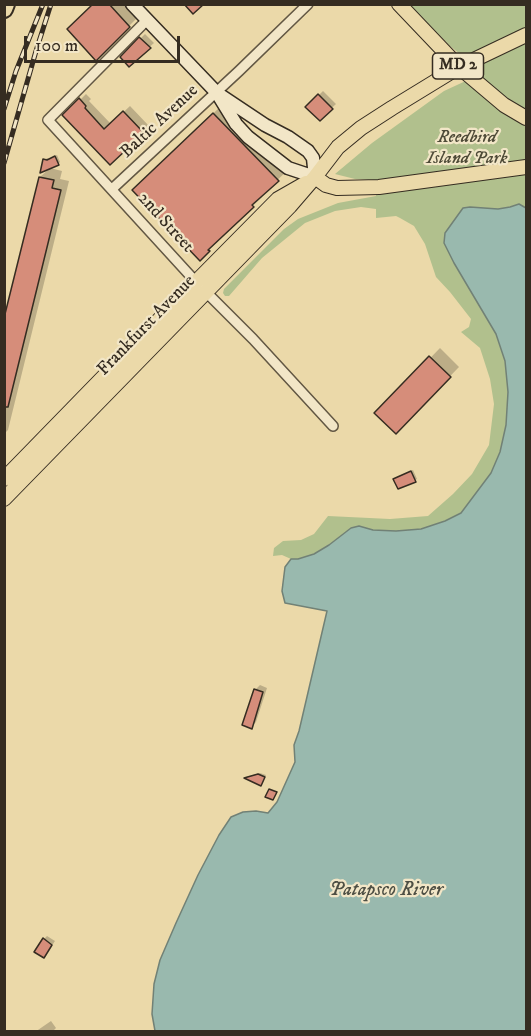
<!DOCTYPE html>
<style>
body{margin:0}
#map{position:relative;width:531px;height:1036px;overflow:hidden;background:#ebd9a9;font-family:"IM FELL DW Pica",serif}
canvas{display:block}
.frame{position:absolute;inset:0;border:6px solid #352c21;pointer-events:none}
.scale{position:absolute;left:24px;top:36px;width:156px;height:27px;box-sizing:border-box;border:3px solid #352c21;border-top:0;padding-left:8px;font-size:18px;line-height:21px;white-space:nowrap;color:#352c21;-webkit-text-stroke:4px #f2e6c7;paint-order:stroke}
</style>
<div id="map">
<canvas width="531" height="1036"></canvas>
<div class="frame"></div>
<div class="scale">100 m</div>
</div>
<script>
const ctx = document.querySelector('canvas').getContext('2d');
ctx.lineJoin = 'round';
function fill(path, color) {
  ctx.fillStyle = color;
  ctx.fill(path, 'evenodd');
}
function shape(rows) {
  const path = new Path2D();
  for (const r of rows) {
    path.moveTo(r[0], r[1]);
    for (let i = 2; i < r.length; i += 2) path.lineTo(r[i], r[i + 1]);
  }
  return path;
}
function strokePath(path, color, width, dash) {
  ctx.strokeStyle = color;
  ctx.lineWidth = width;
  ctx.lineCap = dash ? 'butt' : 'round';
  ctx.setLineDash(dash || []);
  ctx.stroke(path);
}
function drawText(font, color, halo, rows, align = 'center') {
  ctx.font = font + ' "IM FELL DW Pica",serif';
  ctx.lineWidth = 4.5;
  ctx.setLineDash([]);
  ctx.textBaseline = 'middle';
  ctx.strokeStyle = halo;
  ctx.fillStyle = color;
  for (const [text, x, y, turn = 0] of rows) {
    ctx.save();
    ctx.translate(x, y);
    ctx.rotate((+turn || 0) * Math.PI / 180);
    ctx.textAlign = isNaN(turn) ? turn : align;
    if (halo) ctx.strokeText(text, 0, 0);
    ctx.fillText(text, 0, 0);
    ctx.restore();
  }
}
fill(shape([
 [410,5,526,5,526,208,519,204,510,207,498,209,486,208,454,263,496,334,505,361,508,392,506,425,500,452,491,473,461,513,445,521,421,529,396,531,373,530,359,526,351,528,329,545,314,554,298,559,291,559,282,555,273,556,274,548,283,541,301,540,314,534,328,516,390,519,428,516,453,494,472,474,489,445,494,404,490,379,480,348,461,332,469,327,471,319,450,292,436,277,425,244,414,226,400,218,396,216,376,218,376,209,361,207,335,211,305,223,262,258,229,296,225,296,223,293,224,289,284,229,298,219,338,203,376,196,375,180,355,179,335,174,372,143,444,91,483,73,450,46]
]), '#b1c08d');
const water = shape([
 [519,204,526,208,526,1031,155,1031,152,1014,154,984,160,960,176,923,198,875,219,835,231,817,243,812,256,811,268,813,277,802,295,762,294,745,299,731,327,611,285,603,282,591,285,567,291,559,298,559,314,554,329,545,351,528,359,526,373,530,396,531,421,529,445,521,461,513,491,473,500,452,506,425,508,392,505,361,496,334,454,263,444,243,445,233,463,208,470,207,498,209,510,207,519,204]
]);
fill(water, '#99b9ae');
strokePath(water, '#718176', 1.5);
fill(shape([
 [95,4,126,4,138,17,96,59],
 [145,34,154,43,129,65,122,57],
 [323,91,336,104,320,119,307,107],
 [86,94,91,99,89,101,111,124,130,106,149,126,110,163,64,116],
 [223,104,287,171,260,196,262,197,225,233,216,240,218,241,200,258,134,190],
 [57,155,60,162,58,164,45,160,47,158,49,159],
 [50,168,62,171,60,179,69,181,8,430,4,434,4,324,40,177],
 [440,348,459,367,396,432,377,413],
 [413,470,417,479,415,480,397,477],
 [260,685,267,688,256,722,251,727,255,690],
 [260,773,266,775,261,784,246,777],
 [47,936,55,941,47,953,44,939],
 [51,1021,56,1028,52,1032,35,1032]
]), '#0003');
const building = shape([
 [93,4,109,4,130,27,96,61,67,29,93,4],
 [184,4,204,4,193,14,184,4],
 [139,37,151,48,129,67,120,57,139,37],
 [318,94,333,109,320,121,305,107,318,94],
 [79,98,86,106,85,108,104,129,123,111,144,133,110,165,62,115,79,98],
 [213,113,279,181,252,205,254,207,208,250,210,251,200,261,132,190,213,113],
 [55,156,59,165,40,173,43,159,47,160,55,156],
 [39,177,54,180,52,188,61,190,8,407,4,407,4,318,39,177],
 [429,356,451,377,396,434,374,413,429,356],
 [411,471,416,482,398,489,393,479,411,471],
 [254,689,263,692,252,729,242,725,254,689],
 [258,774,265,777,261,786,244,778,258,774],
 [269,789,277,792,273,800,265,797,269,789],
 [43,938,52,945,44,958,34,952,43,938]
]);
fill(building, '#d68d7a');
strokePath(building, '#352c21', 1.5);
const street = shape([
 [147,20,48,120,196,282,253,339,333,426],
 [112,189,239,71,308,4]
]);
const secondary = shape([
 [132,4,217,93,236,124,248,137,288,168,315,177,313,158,308,151,288,137,265,125,217,93]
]);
const primary = shape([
 [399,4,459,67,504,105,526,118],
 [315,177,326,185,337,188,379,187,526,167],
 [4,479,196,282,278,199,306,183],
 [4,499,290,206,315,177,338,147,361,128,392,108,459,67,526,35]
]);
const highway = shape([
 [4,9,6,4]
]);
strokePath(street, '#625743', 12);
strokePath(secondary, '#352c21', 15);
strokePath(primary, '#352c21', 16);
strokePath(highway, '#352c21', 20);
strokePath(street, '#f2e6c7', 9);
strokePath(secondary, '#f2e6c7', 12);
strokePath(primary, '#ebd9a9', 14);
strokePath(highway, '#ebd9a9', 16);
const rail = shape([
 [4,109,16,71,43,4],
 [4,163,36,51,51,4]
]);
strokePath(rail, '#352c21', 5);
strokePath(rail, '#f2e6c7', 3, [9]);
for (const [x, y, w] of [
 [458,66,51]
]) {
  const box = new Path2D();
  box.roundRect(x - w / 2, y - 13, w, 26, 4.5);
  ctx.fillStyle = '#f2e6c7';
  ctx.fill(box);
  strokePath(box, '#352c21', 1.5);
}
drawText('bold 16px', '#352c21', null, [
 ["MD 2",458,66]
]);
drawText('18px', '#352c21', '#f2e6c7', [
 ["Baltic Avenue",160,122,-43],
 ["2nd Street",165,223,48],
 ["Frankfurst Avenue",147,326,-46]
]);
drawText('italic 18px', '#4e4a37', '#f2e6c7', [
 ["Reedbird",467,138],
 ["Island Park",467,159]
]);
drawText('italic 20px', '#4e4f44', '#f2e6c7', [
 ["Patapsco River",386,891]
]);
</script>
